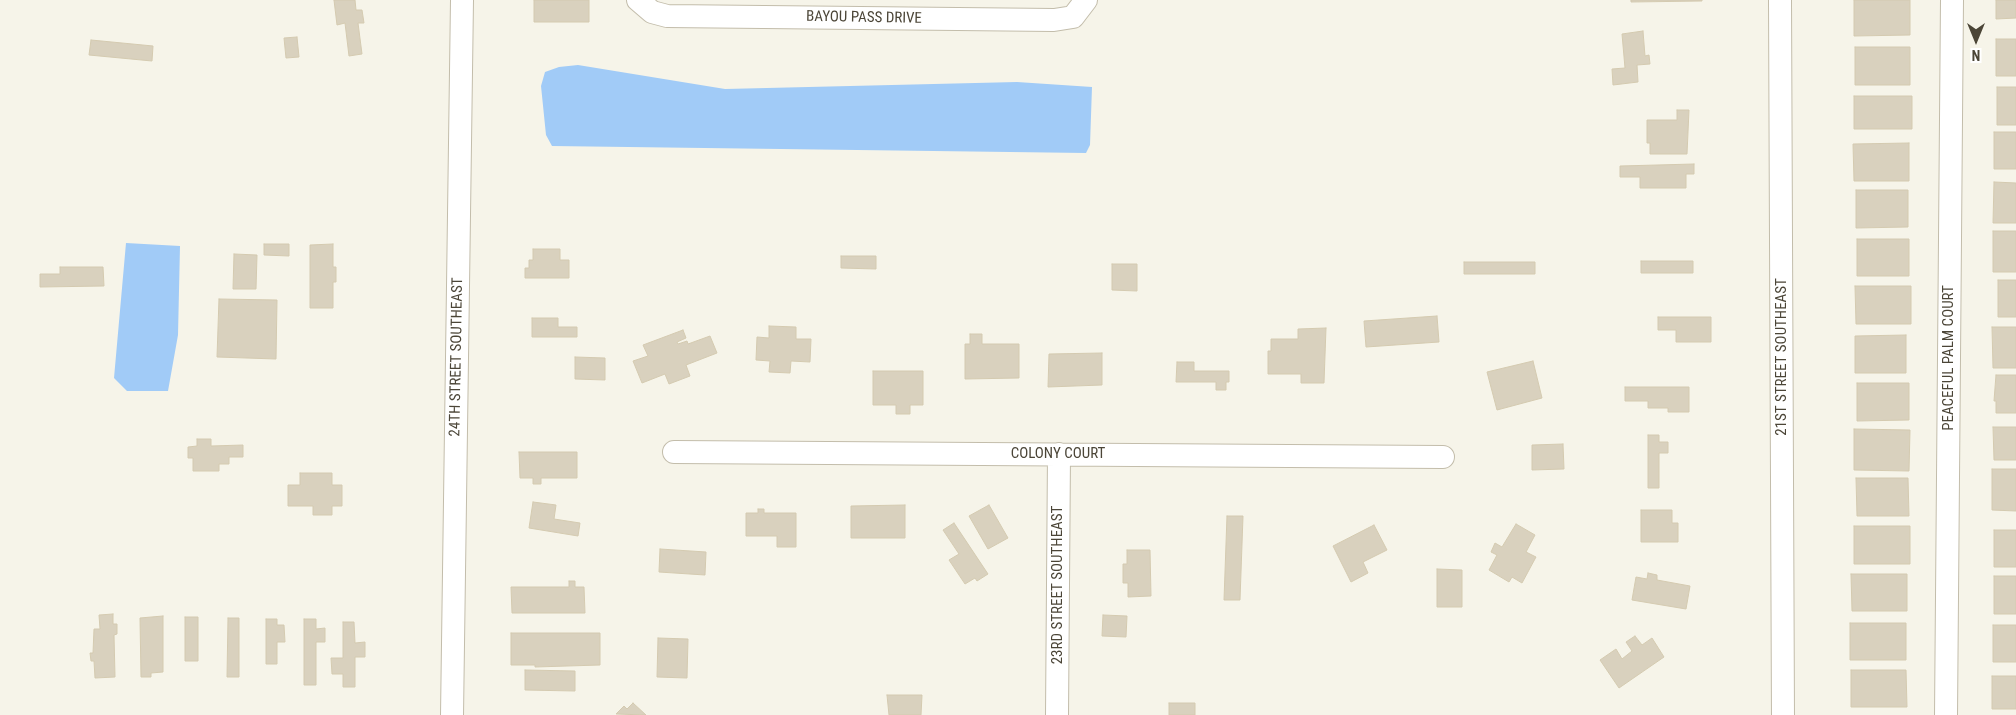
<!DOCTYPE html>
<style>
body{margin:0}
#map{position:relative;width:2016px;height:715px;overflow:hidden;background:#f6f4e9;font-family:"Roboto Condensed",sans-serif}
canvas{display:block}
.north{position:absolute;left:1951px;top:15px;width:50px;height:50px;-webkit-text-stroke:4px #fff;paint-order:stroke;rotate:180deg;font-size:14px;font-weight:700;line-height:20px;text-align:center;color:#4b4537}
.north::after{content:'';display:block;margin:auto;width:18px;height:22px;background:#4b4537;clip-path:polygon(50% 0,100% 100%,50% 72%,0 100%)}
</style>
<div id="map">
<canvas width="2016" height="715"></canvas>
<div class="north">N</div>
</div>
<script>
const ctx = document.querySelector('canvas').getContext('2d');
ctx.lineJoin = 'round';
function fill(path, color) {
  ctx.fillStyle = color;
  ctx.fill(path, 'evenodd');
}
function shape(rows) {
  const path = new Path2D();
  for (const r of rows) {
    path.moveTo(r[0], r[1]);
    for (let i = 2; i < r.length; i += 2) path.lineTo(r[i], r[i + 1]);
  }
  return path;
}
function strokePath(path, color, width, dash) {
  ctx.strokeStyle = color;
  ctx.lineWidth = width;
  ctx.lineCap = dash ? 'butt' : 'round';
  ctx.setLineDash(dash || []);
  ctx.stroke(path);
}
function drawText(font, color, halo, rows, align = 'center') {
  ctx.font = font + ' "Roboto Condensed",sans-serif';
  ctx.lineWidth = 4;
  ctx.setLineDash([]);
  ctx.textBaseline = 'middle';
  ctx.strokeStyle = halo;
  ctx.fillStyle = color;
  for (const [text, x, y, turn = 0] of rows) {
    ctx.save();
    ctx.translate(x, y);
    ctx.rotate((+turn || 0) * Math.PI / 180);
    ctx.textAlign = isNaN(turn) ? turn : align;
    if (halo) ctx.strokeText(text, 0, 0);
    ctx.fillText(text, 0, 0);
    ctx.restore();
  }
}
fill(shape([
 [578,65,725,89,1017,82,1092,87,1090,145,1086,153,552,146,546,135,541,86,545,72,559,67],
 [126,243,180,246,178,335,168,391,127,391,114,378]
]), '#a1cbf7');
const building = shape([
 [334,0,355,0,356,10,362,10,364,23,358,23,362,54,349,56,345,23,337,25,334,0],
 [534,0,589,0,589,22,534,22,534,0],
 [1631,0,1702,0,1702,1,1631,2,1631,0],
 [1854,0,1910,0,1910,35,1854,36,1854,0],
 [1996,0,2016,0,2016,18,1996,19,1996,0],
 [1643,31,1645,56,1649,55,1650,64,1637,65,1638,82,1613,85,1612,69,1625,68,1622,34,1643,31],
 [297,37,299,57,286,58,284,38,297,37],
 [1996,39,2016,39,2016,76,1996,76,1996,39],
 [91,40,153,46,152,61,89,55,91,40],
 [1855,47,1910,47,1910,85,1855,85,1855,47],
 [1997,87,2016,87,2016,125,1997,125,1997,87],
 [1854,96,1912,96,1912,129,1854,129,1854,96],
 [1677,110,1689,110,1687,154,1650,154,1650,143,1647,143,1647,120,1677,120,1677,110],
 [1994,132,2016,132,2016,169,1994,169,1994,132],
 [1909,143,1909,181,1854,181,1853,144,1909,143],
 [1694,164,1694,174,1686,174,1686,188,1640,188,1640,177,1620,177,1620,166,1694,164],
 [1994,182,2016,183,2016,223,1993,223,1994,182],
 [1856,190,1908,190,1908,227,1856,228,1856,190],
 [1993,231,2016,231,2016,272,1993,272,1993,231],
 [1857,239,1909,239,1909,276,1857,276,1857,239],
 [264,244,289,244,289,256,264,255,264,244],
 [333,244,333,267,336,267,336,282,333,282,333,308,310,308,310,245,333,244],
 [533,249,560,249,560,260,569,260,569,278,525,278,525,268,529,268,529,260,533,260,533,249],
 [234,254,257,255,256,289,233,289,234,254],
 [841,256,876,256,876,269,841,268,841,256],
 [1641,261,1693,261,1693,273,1641,273,1641,261],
 [1464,262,1535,262,1535,274,1464,274,1464,262],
 [1112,264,1137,264,1137,291,1112,290,1112,264],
 [60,267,103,267,104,286,40,287,40,274,60,274,60,267],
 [1998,280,2016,280,2016,317,1998,317,1998,280],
 [1855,286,1911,286,1911,324,1856,324,1855,286],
 [219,299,277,300,276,359,217,357,219,299],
 [1437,316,1439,342,1366,347,1364,321,1437,316],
 [1658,317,1711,317,1711,342,1676,342,1676,330,1658,330,1658,317],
 [532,318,558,318,558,327,577,327,577,337,532,337,532,318],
 [769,326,796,327,796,339,811,339,810,362,791,361,790,373,769,372,770,361,756,360,757,337,769,338,769,326],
 [1992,327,2016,327,2016,368,1993,368,1992,327],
 [1326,328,1324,383,1301,383,1301,374,1268,374,1268,351,1271,351,1271,339,1298,339,1298,329,1326,328],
 [683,330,686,338,677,342,678,344,687,341,688,344,710,336,717,353,686,365,690,376,669,384,665,374,642,383,633,361,648,356,643,345,683,330],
 [970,334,982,334,982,344,1019,344,1019,378,965,379,965,344,970,344,970,334],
 [1906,335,1906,373,1855,373,1855,336,1906,335],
 [1102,353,1102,385,1048,387,1049,354,1102,353],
 [575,357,605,358,605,380,575,379,575,357],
 [1533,361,1542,398,1497,410,1487,372,1533,361],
 [1177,362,1194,362,1194,371,1229,371,1229,382,1226,382,1226,390,1216,390,1216,382,1176,382,1177,362],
 [873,371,923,371,923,405,910,405,910,414,896,414,896,405,873,405,873,371],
 [1996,375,2016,375,2016,413,1996,413,1996,401,1994,401,1996,375],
 [1857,383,1909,383,1909,420,1857,421,1857,383],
 [1625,387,1689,387,1689,412,1668,412,1668,408,1648,408,1648,401,1625,401,1625,387],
 [1993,427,2016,427,2016,460,1994,460,1993,427],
 [1854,429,1910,430,1909,471,1854,470,1854,429],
 [1648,435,1659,435,1659,442,1668,442,1668,453,1659,453,1659,488,1648,488,1648,435],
 [197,439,211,439,211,446,243,445,243,457,229,457,229,464,219,464,219,471,193,471,193,458,188,458,188,447,197,446,197,439],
 [1563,444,1564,469,1532,470,1532,445,1563,444],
 [519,452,577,452,577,478,541,478,541,484,533,484,533,478,520,478,519,452],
 [1992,469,2016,469,2016,511,1992,510,1992,469],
 [300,473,332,473,332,485,342,485,342,506,332,506,332,515,313,515,313,506,288,506,288,485,300,485,300,473],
 [1856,478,1908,478,1909,516,1857,516,1856,478],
 [533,502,556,505,554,519,580,523,578,536,529,528,533,502],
 [905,505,905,538,851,538,851,506,905,505],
 [989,505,1008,538,988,549,969,516,989,505],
 [758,509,764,509,764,513,796,513,796,547,777,547,777,536,746,536,746,513,758,513,758,509],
 [1641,510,1672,510,1672,523,1678,523,1678,542,1641,542,1641,510],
 [1227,516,1243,516,1240,600,1224,600,1227,516],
 [954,523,988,574,977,581,975,578,965,584,949,560,959,554,943,530,954,523],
 [1516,524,1535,535,1526,552,1536,557,1522,583,1512,577,1509,582,1489,570,1497,555,1491,552,1495,543,1502,547,1516,524],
 [1374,525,1387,550,1363,562,1368,573,1351,582,1333,546,1374,525],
 [1854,526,1910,526,1910,564,1854,564,1854,526],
 [1994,530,2016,530,2016,567,1994,567,1994,530],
 [660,549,706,552,705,575,659,572,660,549],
 [1127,550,1150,550,1151,596,1128,597,1128,583,1123,583,1123,564,1127,564,1127,550],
 [1437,569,1462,570,1462,607,1437,607,1437,569],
 [1648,573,1657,575,1657,580,1690,586,1686,609,1632,600,1636,577,1647,579,1648,573],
 [1851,574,1907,574,1907,611,1852,611,1851,574],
 [1994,576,2016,576,2016,614,1994,614,1994,576],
 [569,581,575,581,575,587,584,587,585,613,512,613,511,587,569,587,569,581],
 [113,614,113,624,117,624,117,634,114,635,115,677,95,678,94,661,91,661,90,653,93,653,94,629,100,629,99,615,113,614],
 [1103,615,1127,616,1126,637,1102,636,1103,615],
 [163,616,163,672,151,673,151,677,141,677,140,618,163,616],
 [185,617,198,617,198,661,185,661,185,617],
 [228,618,239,618,239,677,227,677,228,618],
 [266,619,277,619,277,625,284,625,285,642,277,642,277,664,266,664,266,619],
 [304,619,316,619,316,629,325,628,325,642,316,642,316,685,304,685,304,619],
 [343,622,354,622,355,643,365,642,365,657,355,657,355,687,343,687,343,674,332,674,331,658,343,658,343,622],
 [1850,623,1906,623,1906,660,1850,660,1850,623],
 [1993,625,2016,625,2016,662,1993,662,1993,625],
 [511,633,600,633,600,665,535,667,535,665,511,665,511,633],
 [1635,636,1642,645,1652,638,1664,657,1619,688,1600,660,1616,649,1622,659,1632,651,1626,642,1635,636],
 [658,638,688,639,687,678,657,677,658,638],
 [525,670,575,671,575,691,525,690,525,670],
 [1851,670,1906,670,1907,707,1851,707,1851,670],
 [1992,676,2016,676,2016,709,1992,709,1992,676],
 [887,695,922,695,921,715,889,715,887,695],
 [633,703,646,715,616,714,624,706,627,709,633,703],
 [1169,703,1195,703,1195,715,1169,715,1169,703]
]);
fill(building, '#d9d1be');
strokePath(building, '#d4cab0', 1);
const minor = shape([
 [638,0,652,12,667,16,1054,20,1073,17,1086,0],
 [1780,0,1783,715],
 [674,452,1443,457],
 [452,715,462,0],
 [1057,715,1059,454],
 [1946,715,1952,0]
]);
strokePath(minor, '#c3bdab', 24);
strokePath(minor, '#fff', 22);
drawText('15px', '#4b4537', '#fff', [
 ["BAYOU PASS DRIVE",864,18,1],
 ["24TH STREET SOUTHEAST",457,357,-89],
 ["21ST STREET SOUTHEAST",1782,357,-90],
 ["PEACEFUL PALM COURT",1949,358,-90],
 ["COLONY COURT",1058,454],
 ["23RD STREET SOUTHEAST",1058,585,-90]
]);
</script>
